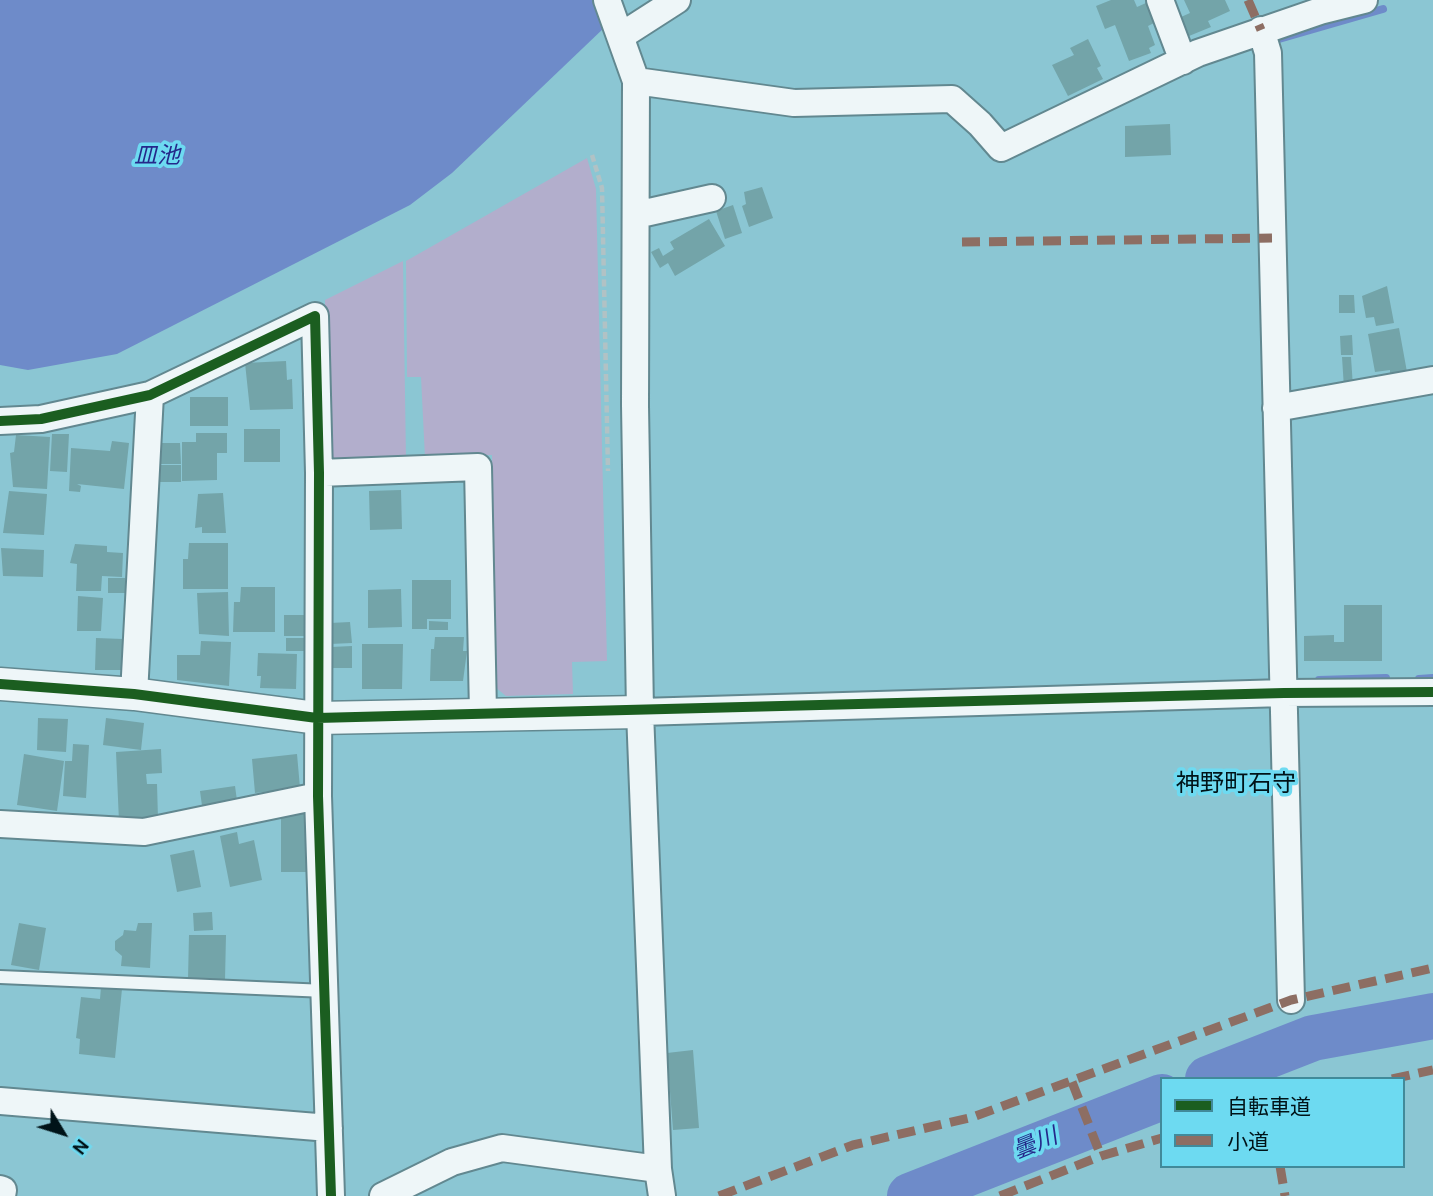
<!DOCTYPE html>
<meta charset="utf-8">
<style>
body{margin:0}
#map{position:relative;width:1433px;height:1196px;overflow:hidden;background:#8bc6d3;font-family:Overpass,"Noto Sans JP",sans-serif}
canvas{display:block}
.legend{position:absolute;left:1160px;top:1077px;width:245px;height:91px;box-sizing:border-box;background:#6ddaf1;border:2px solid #418a9a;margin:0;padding:9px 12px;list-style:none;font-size:21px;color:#001318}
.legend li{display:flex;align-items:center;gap:14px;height:35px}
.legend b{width:35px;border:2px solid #418a9a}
.north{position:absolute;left:28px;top:1098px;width:70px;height:70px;-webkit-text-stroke:5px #6ddaf1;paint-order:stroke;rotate:128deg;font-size:19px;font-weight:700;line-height:28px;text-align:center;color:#001318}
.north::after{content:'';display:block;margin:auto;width:24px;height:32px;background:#001318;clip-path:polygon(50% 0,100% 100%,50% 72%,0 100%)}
</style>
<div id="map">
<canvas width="1433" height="1196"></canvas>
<ul class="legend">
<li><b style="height:9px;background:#1b5e20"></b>自転車道</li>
<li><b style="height:9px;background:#8d6e63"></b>小道</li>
</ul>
<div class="north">N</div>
</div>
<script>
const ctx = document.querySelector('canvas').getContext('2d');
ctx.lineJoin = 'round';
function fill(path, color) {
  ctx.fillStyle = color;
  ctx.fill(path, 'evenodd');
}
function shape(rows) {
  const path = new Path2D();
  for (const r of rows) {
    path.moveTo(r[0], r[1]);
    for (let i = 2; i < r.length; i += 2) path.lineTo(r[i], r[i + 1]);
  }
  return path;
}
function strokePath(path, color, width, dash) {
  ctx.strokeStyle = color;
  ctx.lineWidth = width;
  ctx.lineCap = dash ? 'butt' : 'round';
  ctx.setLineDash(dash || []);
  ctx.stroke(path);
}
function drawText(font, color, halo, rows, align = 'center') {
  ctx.font = font + ' Overpass,"Noto Sans JP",sans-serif';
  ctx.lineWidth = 7;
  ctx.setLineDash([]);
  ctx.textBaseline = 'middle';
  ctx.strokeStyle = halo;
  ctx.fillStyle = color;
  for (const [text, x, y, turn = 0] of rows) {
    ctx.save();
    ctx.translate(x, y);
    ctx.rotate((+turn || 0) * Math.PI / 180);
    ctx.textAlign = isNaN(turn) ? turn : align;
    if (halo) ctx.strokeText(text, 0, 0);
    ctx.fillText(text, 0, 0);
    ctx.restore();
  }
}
fill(shape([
 [587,158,596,189,607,661,572,662,573,694,506,696,495,687,492,455,425,458,421,377,407,377,406,261],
 [403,261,406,459,339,462,326,453,325,300]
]), '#b2aecc');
fill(shape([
 [0,0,593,0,605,27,452,173,410,205,117,354,28,370,0,365]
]), '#6e8bc9');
strokePath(shape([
 [1272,41,1383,9],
 [1419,679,1433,678],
 [1319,680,1386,678]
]), '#6e8bc9', 8);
strokePath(shape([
 [1208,1079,1313,1038,1433,1016],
 [910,1196,1162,1097]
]), '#6e8bc9', 46);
fill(shape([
 [1111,0,1134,0,1137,7,1146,3,1154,23,1148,26,1155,45,1149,48,1151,53,1129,61,1115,25,1105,29,1096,6],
 [1184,0,1225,0,1230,11,1208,21,1211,27,1189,36,1181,17,1190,13],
 [1088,39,1101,66,1097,68,1103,79,1068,96,1052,65,1074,55,1070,48],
 [1170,124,1171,155,1125,157,1125,126],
 [762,187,773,218,749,227,742,206,746,204,744,192],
 [733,205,742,233,725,239,716,211],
 [709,219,725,246,675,276,668,263,660,268,651,252,659,248,663,256,674,249,670,242],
 [1387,286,1394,323,1376,326,1374,317,1366,318,1362,296],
 [1339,295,1354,295,1355,313,1339,313],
 [1399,328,1407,372,1390,375,1390,370,1375,372,1368,334],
 [1352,335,1353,355,1341,355,1340,336],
 [1342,357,1351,357,1353,387,1344,388],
 [286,361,287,380,292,379,293,409,250,410,245,363],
 [190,397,228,397,228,426,190,426],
 [244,429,280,429,280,462,244,462],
 [196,433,227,433,227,453,217,453,217,480,182,481,182,442,196,442],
 [52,434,69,434,67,472,50,471],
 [16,435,50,437,47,489,13,487,10,453,14,452],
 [112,441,129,443,124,489,77,484,81,486,80,492,69,491,71,448,110,451],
 [155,443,180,443,181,464,155,464],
 [155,465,181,465,181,482,155,482],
 [401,490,402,529,370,530,369,491],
 [9,491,47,494,44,535,3,533],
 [223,493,226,533,202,533,202,527,195,528,198,494],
 [189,543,228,543,228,589,183,589,183,559,188,559],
 [75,544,107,546,107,552,123,553,122,577,102,576,101,591,76,591,77,564,70,563],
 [1,548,44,550,43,577,3,576],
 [108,578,125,578,125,593,108,593],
 [412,580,451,580,451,619,427,619,427,629,412,629],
 [241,587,275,587,275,632,233,632,234,602,240,602],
 [401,589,402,627,368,628,368,590],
 [228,592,229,636,199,634,197,593],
 [78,596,103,598,101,631,77,631],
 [1344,605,1382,605,1382,661,1304,661,1304,636,1334,635,1334,642,1344,642],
 [284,615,304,615,304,636,284,636],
 [429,621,448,622,448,630,429,630],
 [350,622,352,643,330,644,330,623],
 [435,637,464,637,463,651,467,651,463,681,430,681,431,649,434,649],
 [96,638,123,639,122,670,95,670],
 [286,638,306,638,306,651,286,651],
 [201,641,231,642,229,686,177,680,177,655,200,655],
 [362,644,403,644,402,689,362,689],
 [352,646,352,668,331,668,331,647],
 [258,653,297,654,296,689,260,688,261,676,257,676],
 [38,718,68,719,66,752,37,750],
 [106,718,144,723,141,750,103,745],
 [73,744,89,745,86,798,63,796,65,761,72,761],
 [161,749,162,773,146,774,147,784,157,784,158,819,119,822,116,752],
 [24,754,64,761,57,811,17,805],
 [297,754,300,788,255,793,252,759],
 [235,786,238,808,203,813,200,791],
 [281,814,308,814,309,872,281,872],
 [237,832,239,844,254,840,262,880,230,887,220,836],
 [194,850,201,887,177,892,170,855],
 [212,912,213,930,194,931,193,913],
 [19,923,46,928,39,970,11,965],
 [138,923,152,923,150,968,121,966,122,956,115,950,115,941,123,935,124,930,136,931],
 [189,935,226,935,225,980,188,979],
 [101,987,122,989,115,1058,79,1054,80,1039,76,1038,81,997,100,999],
 [693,1050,699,1128,673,1130,667,1053]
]), '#73a4a9');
const service = shape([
 [0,977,326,991]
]);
const minor = shape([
 [607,0,636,81,635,405,640,712,658,1169,662,1196],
 [1160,0,1183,61],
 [1261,30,1268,53,1291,1000],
 [621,36,677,0],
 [636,81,794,103,952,99,980,124,1001,148,1198,53,1320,11,1364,0],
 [636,215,712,198],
 [1276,408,1433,380],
 [0,421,41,419,150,395,315,316,319,473,318,796,331,1196],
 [319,473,478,467,483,713],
 [134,694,150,395],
 [640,712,1284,693,1433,692],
 [0,824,144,832,318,796],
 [0,1101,329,1128],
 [0,1189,3,1190,2,1196],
 [383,1196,452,1162,502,1148,658,1169]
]);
const tertiary = shape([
 [0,684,134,694,317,718,640,712]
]);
strokePath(service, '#628890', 16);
strokePath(minor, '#628890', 30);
strokePath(tertiary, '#628890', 35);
strokePath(shape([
 [592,155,602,188,608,471]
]), '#b1c2c5', 4.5, [7, 3.5]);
strokePath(service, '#eef6f8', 12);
strokePath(minor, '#eef6f8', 26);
strokePath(tertiary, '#eef6f8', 32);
strokePath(shape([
 [1248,0,1261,30],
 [962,242,1272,238],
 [1392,1079,1433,1070],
 [1072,1082,1101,1156],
 [1280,1166,1285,1196],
 [719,1196,853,1145,973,1117,1291,1000,1433,968],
 [1000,1196,1101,1156,1162,1138]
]), '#8d6e63', 9, [18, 9]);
strokePath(shape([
 [0,421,41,419,150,395,315,316,319,473,318,796,331,1196],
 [0,684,134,694,317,718,1284,693,1433,692]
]), '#1b5e20', 10);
drawText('italic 23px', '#25288a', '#6ddaf1', [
 ["皿池",157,158],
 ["曇川",1036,1146,-22]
]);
drawText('24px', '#001318', '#6ddaf1', [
 ["神野町石守",1236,786]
]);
</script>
